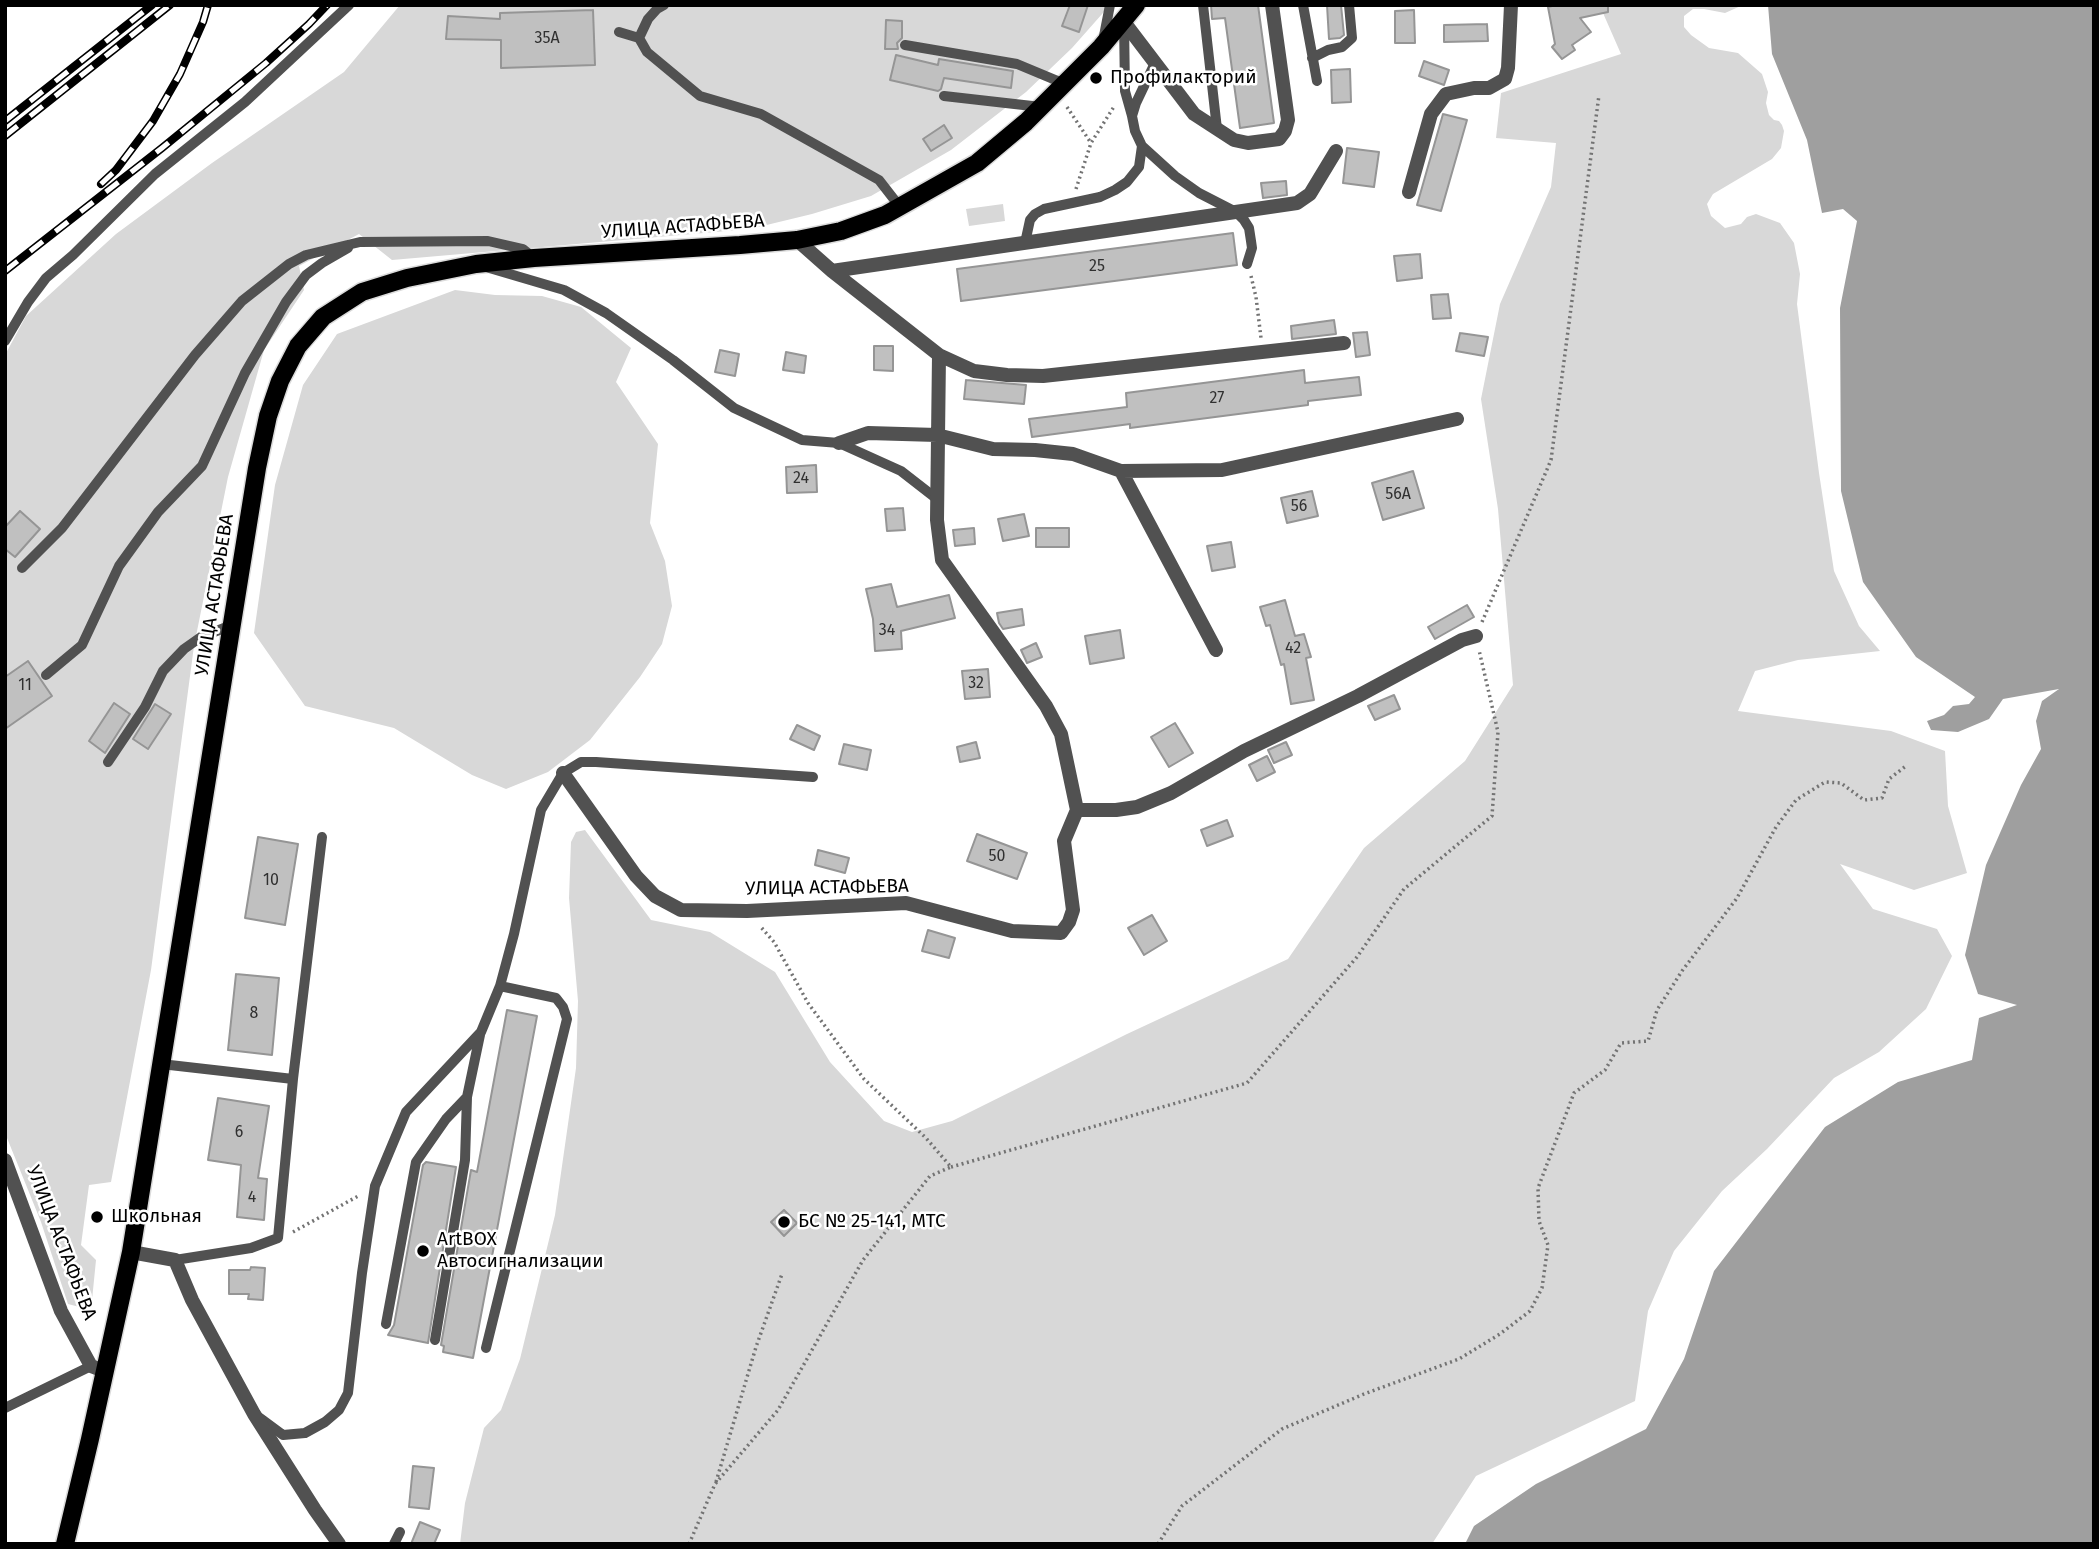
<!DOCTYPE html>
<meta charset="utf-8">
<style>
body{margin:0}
#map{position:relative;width:2099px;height:1549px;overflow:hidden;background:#fff;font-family:"Fira Sans",sans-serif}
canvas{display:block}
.frame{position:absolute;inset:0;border:7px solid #000;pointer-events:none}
</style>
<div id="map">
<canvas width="2099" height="1549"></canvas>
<div class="frame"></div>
</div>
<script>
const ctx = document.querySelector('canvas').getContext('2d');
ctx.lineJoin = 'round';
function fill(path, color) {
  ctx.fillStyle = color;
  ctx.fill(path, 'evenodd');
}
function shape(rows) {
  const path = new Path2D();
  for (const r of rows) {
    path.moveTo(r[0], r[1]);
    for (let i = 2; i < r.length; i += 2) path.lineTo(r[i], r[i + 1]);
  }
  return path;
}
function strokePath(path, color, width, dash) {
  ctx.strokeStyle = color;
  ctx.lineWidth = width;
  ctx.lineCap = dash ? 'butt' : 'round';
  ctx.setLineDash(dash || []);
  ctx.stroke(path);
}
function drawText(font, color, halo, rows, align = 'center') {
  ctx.font = font + ' "Fira Sans",sans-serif';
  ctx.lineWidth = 5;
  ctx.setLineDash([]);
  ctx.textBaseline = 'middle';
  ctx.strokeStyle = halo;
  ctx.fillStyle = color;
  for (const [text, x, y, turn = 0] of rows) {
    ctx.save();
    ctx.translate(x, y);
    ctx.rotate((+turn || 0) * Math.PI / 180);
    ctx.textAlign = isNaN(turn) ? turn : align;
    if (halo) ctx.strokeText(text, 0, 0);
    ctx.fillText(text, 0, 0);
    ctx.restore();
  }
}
fill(shape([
 [400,5,1110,5,1072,48,1026,92,951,150,871,196,812,214,750,229,392,260,359,234,299,266,304,290,264,350,228,477,194,646,151,970,111,1182,89,1185,81,1245,96,1260,91,1310,68,1304,41,1222,5,1133,5,355,26,316,116,234,212,163,344,72],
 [1602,5,1743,5,1725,13,1704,9,1693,9,1684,16,1684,27,1691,35,1709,48,1738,53,1762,74,1768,92,1766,103,1769,115,1774,120,1779,121,1782,125,1784,131,1781,148,1772,159,1713,194,1707,204,1711,216,1725,228,1741,224,1747,217,1756,214,1780,223,1794,243,1800,274,1797,304,1819,473,1834,571,1859,626,1880,651,1798,660,1755,671,1738,711,1891,731,1945,751,1948,806,1967,873,1914,890,1840,864,1873,909,1937,929,1952,956,1926,1009,1879,1052,1834,1078,1767,1149,1722,1191,1674,1251,1648,1311,1635,1401,1476,1476,1432,1544,460,1544,465,1503,484,1428,501,1410,520,1359,555,1215,576,1068,578,1001,569,898,571,842,576,832,585,830,651,920,710,932,775,972,830,1062,884,1121,912,1132,952,1121,1127,1034,1288,959,1364,848,1465,761,1513,685,1498,509,1481,399,1500,304,1551,187,1556,143,1496,138,1501,93,1621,54,1603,13],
 [1003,204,1005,221,969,226,966,209],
 [455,290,495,295,542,296,581,307,631,348,616,382,658,444,650,523,665,561,672,606,662,644,640,677,590,740,548,772,506,789,472,775,394,728,305,706,254,633,275,485,303,385,337,334]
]), '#d8d8d8');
fill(shape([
 [1768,5,2094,5,2094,1544,1465,1544,1474,1526,1536,1484,1646,1429,1684,1359,1714,1271,1825,1127,1898,1082,1972,1060,1979,1018,2017,1005,1978,994,1965,955,1986,865,2021,785,2041,749,2036,721,2042,701,2059,689,2003,699,1989,719,1958,732,1931,730,1927,721,1944,715,1953,706,1969,704,1975,697,1916,657,1863,582,1841,491,1840,308,1857,221,1843,209,1822,213,1807,140,1772,54]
]), '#9f9f9f');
const building = shape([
 [1070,5,1088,5,1079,32,1062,26,1070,5],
 [1211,5,1258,5,1274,123,1240,128,1225,18,1212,19,1211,5],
 [1327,5,1341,5,1344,35,1340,38,1329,39,1327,5],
 [1556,5,1608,5,1608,12,1580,18,1591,32,1572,45,1575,50,1562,59,1552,47,1555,44,1548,7,1556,5],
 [593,10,595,65,501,68,501,40,446,39,448,16,500,19,500,13,593,10],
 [1414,10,1415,43,1395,43,1395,11,1414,10],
 [886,20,902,21,902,38,897,43,898,49,885,49,886,20],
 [1487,24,1488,41,1444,42,1444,25,1487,24],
 [896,55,938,65,939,59,1013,71,1011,88,944,78,941,89,938,91,890,80,896,55],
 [1424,61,1449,70,1444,85,1419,76,1424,61],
 [1350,69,1351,102,1332,103,1331,70,1350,69],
 [1443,114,1467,120,1441,211,1417,205,1443,114],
 [944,125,952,138,931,151,923,139,944,125],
 [1347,148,1379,152,1374,187,1343,183,1347,148],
 [1286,181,1287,195,1263,198,1261,183,1286,181],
 [1233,233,1237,265,961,301,957,269,1233,233],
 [1420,254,1422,278,1397,281,1394,256,1420,254],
 [1448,294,1451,318,1433,319,1431,295,1448,294],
 [1334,320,1336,334,1292,339,1291,326,1334,320],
 [1367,332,1370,355,1356,357,1353,333,1367,332],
 [1460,333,1488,337,1484,356,1456,351,1460,333],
 [874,346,893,346,893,371,874,370,874,346],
 [720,350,739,354,735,376,715,372,720,350],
 [786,352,806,356,804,373,783,370,786,352],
 [1304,370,1305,383,1359,377,1361,395,1308,401,1308,405,1130,428,1130,424,1032,437,1029,419,1127,407,1126,393,1304,370],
 [966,380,1026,385,1024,404,964,399,966,380],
 [816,465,817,492,787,493,786,467,816,465],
 [1413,471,1424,508,1383,520,1372,483,1413,471],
 [1312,491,1318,516,1287,523,1281,498,1312,491],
 [903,508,905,530,887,531,885,509,903,508],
 [20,511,40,529,15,557,5,549,5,527,20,511],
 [1024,514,1029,536,1003,541,998,519,1024,514],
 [974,528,975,544,955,546,953,530,974,528],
 [1036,528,1069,528,1069,547,1036,547,1036,528],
 [1231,542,1235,567,1212,571,1207,546,1231,542],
 [891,584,897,607,949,595,955,618,901,631,902,649,875,651,873,619,866,589,891,584],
 [1285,600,1295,636,1304,634,1311,657,1306,658,1314,700,1291,704,1284,664,1281,665,1270,625,1266,626,1260,607,1285,600],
 [1467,605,1474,617,1435,639,1428,627,1467,605],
 [1022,609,1024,625,1003,629,999,623,997,613,1022,609],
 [1120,630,1124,658,1090,664,1085,636,1120,630],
 [1036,643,1042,657,1027,663,1021,650,1036,643],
 [28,661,52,696,5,729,5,677,28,661],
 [988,669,990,697,965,699,962,671,988,669],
 [1394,695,1400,709,1375,720,1368,706,1394,695],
 [114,703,130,714,105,753,89,741,114,703],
 [155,704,171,714,148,749,133,739,155,704],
 [1175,723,1193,753,1169,767,1151,737,1175,723],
 [797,725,820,736,814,750,790,739,797,725],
 [976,742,980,758,960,762,957,747,976,742],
 [1286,742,1292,755,1274,763,1268,750,1286,742],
 [844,744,871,750,867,770,839,764,844,744],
 [1267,756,1275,772,1257,781,1249,765,1267,756],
 [1227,820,1233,836,1207,846,1201,830,1227,820],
 [977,834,1027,853,1017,879,967,861,977,834],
 [258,837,298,844,285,925,245,918,258,837],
 [818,850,849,858,845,873,815,865,818,850],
 [1152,915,1167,941,1144,955,1128,928,1152,915],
 [928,930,955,938,949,958,922,951,928,930],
 [236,974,279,978,272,1055,228,1050,236,974],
 [507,1010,537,1016,473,1358,443,1352,444,1346,441,1345,471,1170,477,1172,507,1010],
 [218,1098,269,1106,258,1178,267,1179,264,1220,237,1217,241,1165,208,1160,218,1098],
 [426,1162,456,1167,428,1343,388,1335,394,1325,423,1165,426,1162],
 [784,1210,797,1223,784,1236,771,1222,784,1210],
 [251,1267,265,1268,263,1300,248,1299,249,1294,229,1294,229,1270,250,1270,251,1267],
 [413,1466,434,1468,429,1509,409,1507,413,1466],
 [420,1522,440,1530,434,1544,411,1544,420,1522]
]);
fill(building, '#c0c0c0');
strokePath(building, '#959595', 2);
const primary = shape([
 [65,1544,90,1439,131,1252,257,468,268,416,280,381,298,346,323,317,362,292,407,278,476,264,534,258,740,245,797,240,841,231,885,215,977,163,1026,122,1101,47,1136,5]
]);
strokePath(primary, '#dbdbdb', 21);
strokePath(shape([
 [1067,107,1091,143],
 [1076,189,1091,143,1115,105],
 [1251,276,1256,297,1261,338],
 [1482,622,1551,460,1599,95],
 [951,1167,1247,1083,1357,957,1404,889,1492,816,1498,732,1479,650],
 [293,1232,360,1195],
 [716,1482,756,1347,782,1274],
 [689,1544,715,1484,778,1410,863,1260,930,1176,951,1167,926,1138,864,1079,808,1003,774,942,760,926],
 [1158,1544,1182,1506,1282,1429,1364,1394,1459,1359,1500,1334,1530,1311,1542,1288,1548,1245,1539,1221,1538,1188,1574,1093,1605,1070,1621,1043,1648,1041,1657,1010,1682,971,1737,898,1776,827,1796,800,1825,782,1841,783,1864,800,1882,798,1889,779,1906,766]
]), '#737373', 3.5, [2, 3.5]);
strokePath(shape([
 [1203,5,1217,129],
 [1303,5,1317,81],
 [1124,22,1125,91,1132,116],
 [619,32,639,38,647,52,700,96,761,114,879,180,900,207],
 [639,38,648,19,657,9,664,5],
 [1103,41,1110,5],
 [905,45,1017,64,1065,84],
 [1312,58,1328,50,1342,47,1352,38,1349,5],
 [1155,63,1136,103,1132,116,1135,131,1142,146,1175,176,1199,193,1236,212,1244,220,1249,228,1251,241,1252,248,1247,264],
 [944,96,1041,107],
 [1025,243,1030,220,1035,214,1044,209,1100,197,1115,190,1127,182,1139,167,1142,146],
 [486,267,564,290,606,313,673,360,734,408,802,440,839,443,901,471,937,499],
 [5,341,28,302,46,278,73,255,155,174,245,102,349,5],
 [22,568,62,528,195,355,242,301,289,264,306,255,360,242,488,241,523,249,534,258],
 [46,675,82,645,119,566,158,512,202,466,245,373,286,302,306,275,322,263,348,248],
 [108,762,145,707,163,671,184,649,201,637,232,625],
 [161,1064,293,1079],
 [175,1260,251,1248,278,1238,293,1079,322,837],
 [386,1324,416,1162,446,1119,467,1097],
 [435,1340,465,1160,467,1097,480,1035],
 [486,1348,567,1019,563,1007,556,998,500,986],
 [5,1408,91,1366],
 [260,1418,283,1435,305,1433,325,1422,339,1410,348,1393,362,1273,375,1186,406,1112,481,1032,500,986,514,934,541,810,563,773,581,762,596,762,813,777],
 [394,1544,400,1532]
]), '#515151', 10);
strokePath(shape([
 [1124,22,1194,114,1234,140,1248,143,1279,139,1285,131,1288,120,1272,5],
 [1409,192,1431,114,1446,94,1474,88,1489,88,1505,79,1508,68,1511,5],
 [797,240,832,271,939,355,974,371,1007,375,1043,376,1344,343],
 [832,271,1297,203,1310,194,1336,151],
 [839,443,868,433,937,435,993,449,1035,450,1073,454,1121,471,1222,470,1457,419],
 [1121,471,1216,650],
 [563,773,636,876,655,896,681,910,747,911,906,903,1012,931,1061,933,1069,922,1073,910,1064,841,1077,810,1061,734,1046,706,942,560,937,520,939,355],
 [1077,810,1116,810,1137,807,1171,793,1244,751,1358,696,1462,640,1476,636],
 [5,1160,61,1311,91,1366,104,1371],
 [131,1252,175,1260,192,1300,254,1414,315,1510,339,1544]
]), '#515151', 14);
strokePath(primary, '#000', 18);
const rail = shape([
 [5,121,152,5],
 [5,136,170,5],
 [101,184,116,170,153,121,180,74,203,22,208,5],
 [5,271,162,148,266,63,309,24,327,5]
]);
strokePath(rail, '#000', 8);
strokePath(rail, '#fff', 5, [16]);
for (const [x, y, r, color] of [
 [1096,78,7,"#000"],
 [97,1217,7,"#000"],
 [784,1222,7,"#000"],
 [423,1251,7,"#000"]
]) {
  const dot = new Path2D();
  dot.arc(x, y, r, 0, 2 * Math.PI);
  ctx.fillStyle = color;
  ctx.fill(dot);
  strokePath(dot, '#fff', 2.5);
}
drawText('16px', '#303030', null, [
 ["35А",547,39],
 ["25",1097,267],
 ["27",1217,399],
 ["24",801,479],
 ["56А",1398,495],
 ["56",1299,507],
 ["34",887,631],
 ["42",1293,649],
 ["32",976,684],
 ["11",25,686],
 ["50",997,857],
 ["10",271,881],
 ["8",254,1014],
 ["6",239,1133],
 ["4",252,1198]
]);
drawText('19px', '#000', '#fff', [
 ["Профилакторий",1110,78],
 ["Школьная",111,1217],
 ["БС № 25-141, МТС",798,1222],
 ["ArtBOX",437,1240],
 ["Автосигнализации",437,1262]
], 'left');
drawText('19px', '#000', '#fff', [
 ["УЛИЦА АСТАФЬЕВА",683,227,-4],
 ["УЛИЦА АСТАФЬЕВА",215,595,-81],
 ["УЛИЦА АСТАФЬЕВА",827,888,-1],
 ["УЛИЦА АСТАФЬЕВА",61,1243,69]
]);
</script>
